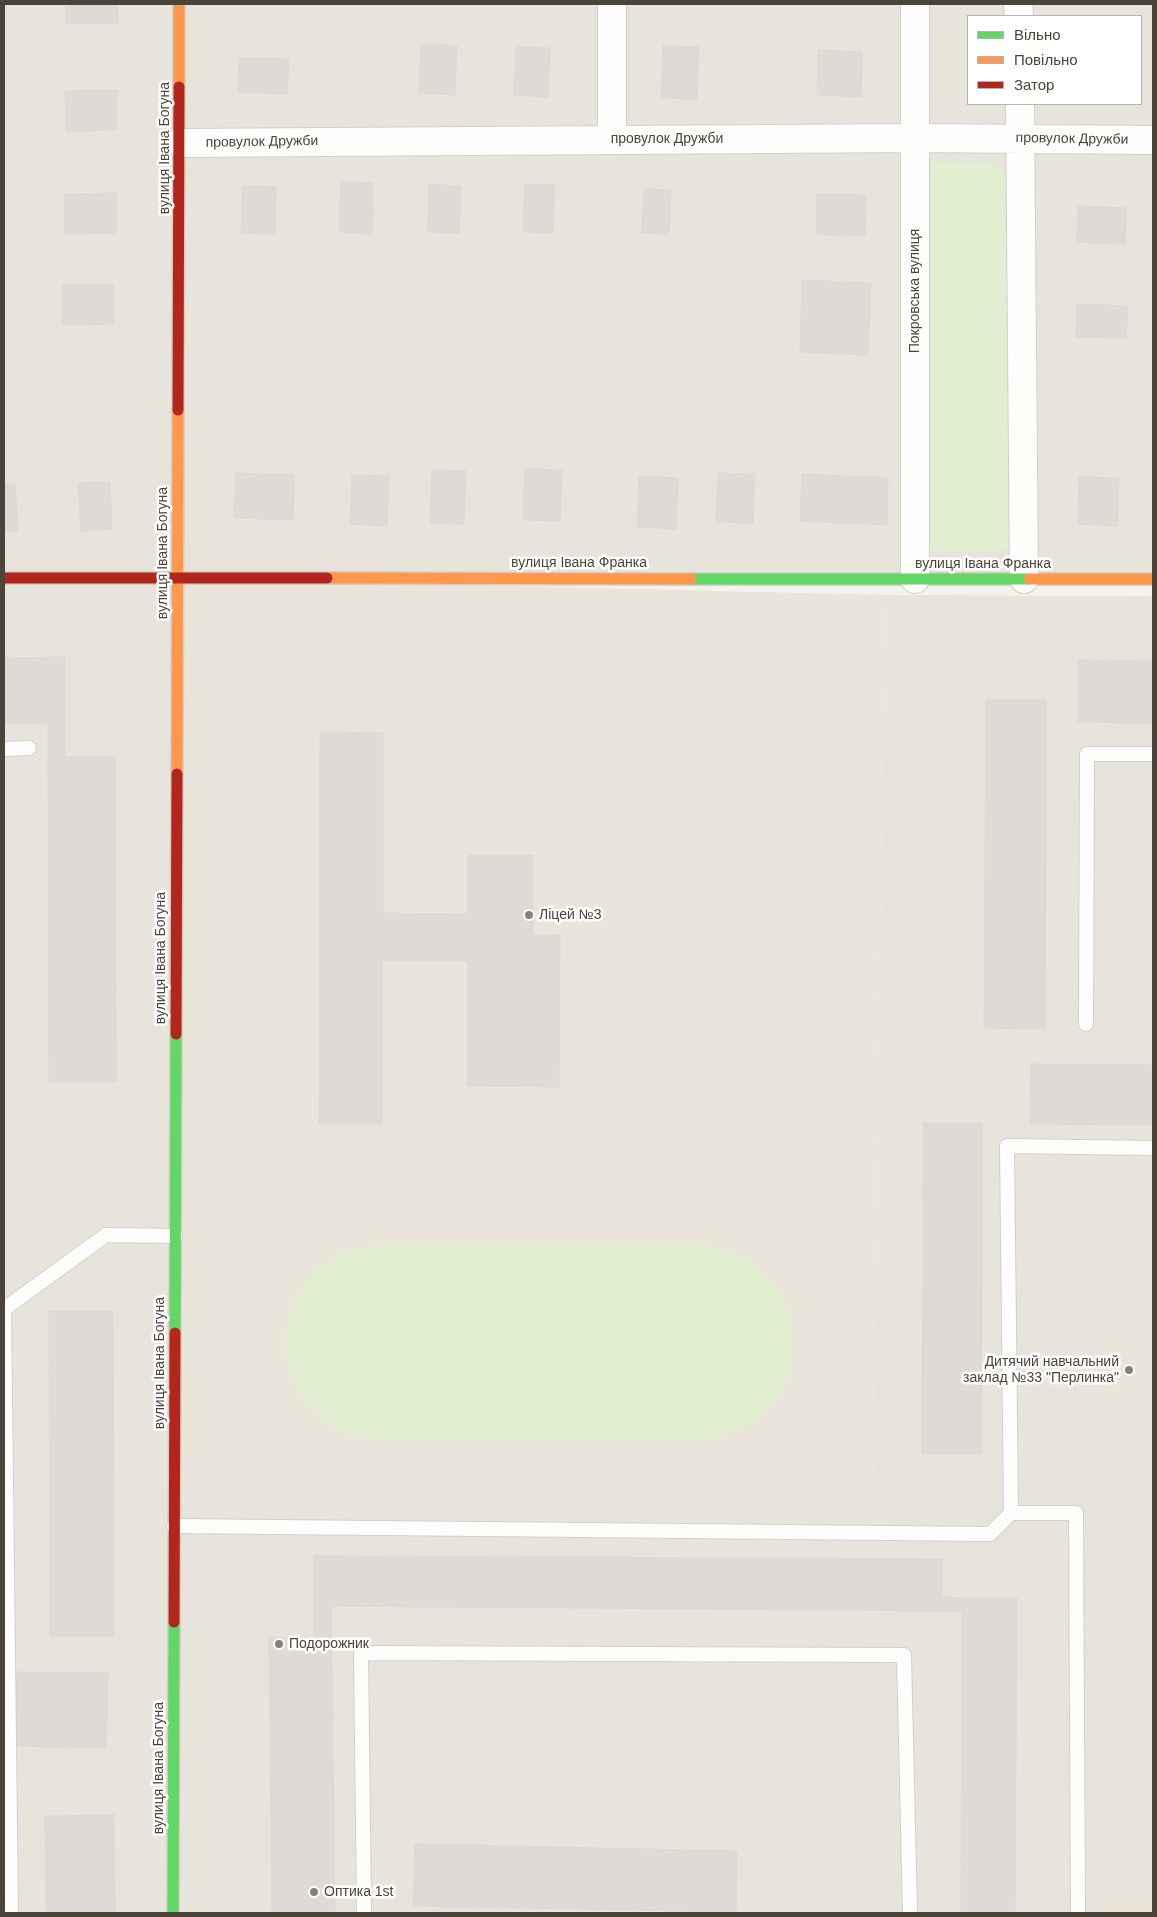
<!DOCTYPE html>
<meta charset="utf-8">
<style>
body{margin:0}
#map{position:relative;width:1157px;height:1917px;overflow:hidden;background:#f4f2ee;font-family:Arial,sans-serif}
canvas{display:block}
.frame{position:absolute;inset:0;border:5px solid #4b4439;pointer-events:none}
.legend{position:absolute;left:967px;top:15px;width:175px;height:90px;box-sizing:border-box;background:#fff;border:1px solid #b7b4b0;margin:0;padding:6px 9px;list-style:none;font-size:15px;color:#4b4439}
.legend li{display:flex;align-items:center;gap:10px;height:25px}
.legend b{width:25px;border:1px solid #b7b4b0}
</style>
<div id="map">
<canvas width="1157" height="1917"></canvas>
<div class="frame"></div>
<ul class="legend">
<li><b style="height:6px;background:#63d668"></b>Вільно</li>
<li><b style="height:6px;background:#ff974d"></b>Повільно</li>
<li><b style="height:6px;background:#b3261e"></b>Затор</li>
</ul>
</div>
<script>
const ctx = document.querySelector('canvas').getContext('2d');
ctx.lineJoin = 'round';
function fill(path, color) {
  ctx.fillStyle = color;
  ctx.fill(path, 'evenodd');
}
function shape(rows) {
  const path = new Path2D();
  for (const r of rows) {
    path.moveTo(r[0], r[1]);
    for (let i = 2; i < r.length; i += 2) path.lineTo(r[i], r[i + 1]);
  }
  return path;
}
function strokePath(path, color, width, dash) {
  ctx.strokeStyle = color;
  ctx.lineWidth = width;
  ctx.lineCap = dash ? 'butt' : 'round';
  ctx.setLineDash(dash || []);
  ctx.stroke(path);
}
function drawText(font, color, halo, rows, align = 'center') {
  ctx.font = font + ' Arial,sans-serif';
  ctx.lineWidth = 5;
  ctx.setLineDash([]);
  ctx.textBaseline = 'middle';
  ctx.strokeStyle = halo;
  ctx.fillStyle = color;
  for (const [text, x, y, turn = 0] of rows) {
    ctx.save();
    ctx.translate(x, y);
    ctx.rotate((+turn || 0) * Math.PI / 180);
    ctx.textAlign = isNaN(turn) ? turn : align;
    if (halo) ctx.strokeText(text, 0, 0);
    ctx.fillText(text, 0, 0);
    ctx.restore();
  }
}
fill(shape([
 [4,4,1153,4,1153,575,178,578,872,1499,885,595,1153,596,1153,1913,4,1913],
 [968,16,1141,16,1141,104,968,104]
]), '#e7e4dc');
fill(shape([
 [177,578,885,595,872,1499,179,1501],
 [1106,1173,1153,1174,1153,1913,1104,1913]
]), '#eae5da');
fill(shape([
 [910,162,987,162,1000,168,1004,173,1006,181,1010,535,1006,548,997,552,915,550],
 [375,1244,703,1244,734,1252,762,1270,782,1296,792,1326,792,1359,782,1389,762,1415,735,1433,703,1441,380,1441,348,1435,320,1418,298,1392,287,1361,286,1329,296,1297,316,1271,343,1253]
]), '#e1eecf');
const building = shape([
 [66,4,117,4,118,23,66,24,66,4],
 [421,44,457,46,455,95,419,93,421,44],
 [663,46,699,47,697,99,661,98,663,46],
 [516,47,550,48,548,97,514,95,516,47],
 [818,50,862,52,861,97,817,95,818,50],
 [239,58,289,59,287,94,238,92,239,58],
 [117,90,117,130,66,131,65,91,117,90],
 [341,182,373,183,372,234,339,232,341,182],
 [429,184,461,186,459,233,428,232,429,184],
 [525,184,555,185,553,233,523,232,525,184],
 [243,186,276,187,275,234,241,233,243,186],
 [644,189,671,190,669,234,642,233,644,189],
 [116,193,117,233,65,234,64,194,116,193],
 [817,194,866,195,865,236,816,234,817,194],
 [1078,206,1126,208,1125,244,1077,242,1078,206],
 [802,280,871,283,868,355,800,352,802,280],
 [62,285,114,285,114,324,62,325,62,285],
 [1077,304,1128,306,1126,338,1076,337,1077,304],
 [525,469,562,470,560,521,523,520,525,469],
 [432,470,466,471,464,524,430,523,432,470],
 [236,473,294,475,293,520,234,518,236,473],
 [718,473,755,474,753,523,716,522,718,473],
 [802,474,888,478,887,525,800,521,802,474],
 [352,475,389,476,387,526,350,524,352,475],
 [639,476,678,478,676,529,637,527,639,476],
 [1079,477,1119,478,1117,526,1078,524,1079,477],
 [110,482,112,529,81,531,78,483,110,482],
 [4,484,15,484,18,531,4,531,4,484],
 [65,657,65,757,48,758,48,723,4,723,4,658,65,657],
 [1078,660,1153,661,1153,723,1078,722,1078,660],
 [986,700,1046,700,1045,1029,984,1028,986,700],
 [320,732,383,733,383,913,468,914,468,855,533,855,533,935,560,935,559,1087,468,1086,468,961,382,961,382,1124,319,1124,320,732],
 [65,757,115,757,116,1082,49,1082,48,758,65,757],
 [1031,1064,1153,1065,1153,1125,1030,1124,1031,1064],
 [924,1123,982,1123,981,1454,922,1454,924,1123],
 [49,1311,113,1311,114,1636,50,1636,49,1311],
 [314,1556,942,1559,942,1597,962,1598,962,1611,314,1606,314,1556],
 [962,1598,1017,1598,1015,1913,961,1913,962,1598],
 [314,1606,331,1606,335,1913,272,1913,269,1637,314,1637,314,1606],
 [17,1672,108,1673,106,1748,15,1746,17,1672],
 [114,1815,115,1913,46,1913,45,1816,114,1815],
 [415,1844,737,1851,736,1912,413,1906,415,1844]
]);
fill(building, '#dedbd6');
strokePath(building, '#dcd9d4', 1);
const lane = shape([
 [4,749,29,748],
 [1086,1024,1087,754,1153,754],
 [174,1526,990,1534,1011,1513],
 [11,1913,4,1309,106,1235,175,1236],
 [364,1913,361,1653,904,1655,910,1913],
 [1078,1913,1076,1513,1011,1513,1007,1146,1153,1148]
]);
const street = shape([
 [915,4,915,579],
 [1018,4,1019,16],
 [1020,104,1024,579],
 [612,139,612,4],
 [180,143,915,138,1153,140]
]);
const fast = shape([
 [691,579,1029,579],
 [175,1333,176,1034],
 [173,1913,174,1622]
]);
const slow = shape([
 [179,87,179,4],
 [327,578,691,579],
 [1029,579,1153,579],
 [177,774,178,410]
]);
const jam = shape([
 [178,410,179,87],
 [4,578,327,578],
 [176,1034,177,774],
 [174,1622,175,1333]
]);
strokePath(lane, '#d2d0cb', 16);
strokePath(street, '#d2d0cb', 30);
strokePath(fast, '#d3cfc5', 14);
strokePath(slow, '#d3cfc5', 14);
strokePath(jam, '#d3cfc5', 14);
strokePath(lane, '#fdfdfc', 14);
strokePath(street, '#fdfdfc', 28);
strokePath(fast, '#63d668', 11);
strokePath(slow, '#ff974d', 11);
strokePath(jam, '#b3261e', 11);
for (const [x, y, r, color] of [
 [529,915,5,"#868178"],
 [1129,1370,5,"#868178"],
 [279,1644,5,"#868178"],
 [314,1892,5,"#868178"]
]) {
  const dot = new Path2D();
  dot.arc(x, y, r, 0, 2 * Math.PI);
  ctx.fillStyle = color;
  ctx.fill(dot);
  strokePath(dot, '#fff', 2);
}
drawText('14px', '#4b4439', '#fff', [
 ["провулок Дружби",667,139],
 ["провулок Дружби",1072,139,1],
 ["провулок Дружби",262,142,-1],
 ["вулиця Івана Богуна",165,148,-90],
 ["Покровська вулиця",915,291,-90],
 ["вулиця Івана Богуна",163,553,-90],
 ["вулиця Івана Франка",579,563],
 ["вулиця Івана Франка",983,564],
 ["вулиця Івана Богуна",161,958,-90],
 ["вулиця Івана Богуна",160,1363,-90],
 ["вулиця Івана Богуна",159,1768,-90]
]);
drawText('14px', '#4b4439', '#fff', [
 ["Ліцей №3",539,915],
 ["Дитячий навчальний",1119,1362,"right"],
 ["заклад №33 \"Перлинка\"",1119,1378,"right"],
 ["Подорожник",289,1644],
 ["Оптика 1st",324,1892]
], 'left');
</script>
